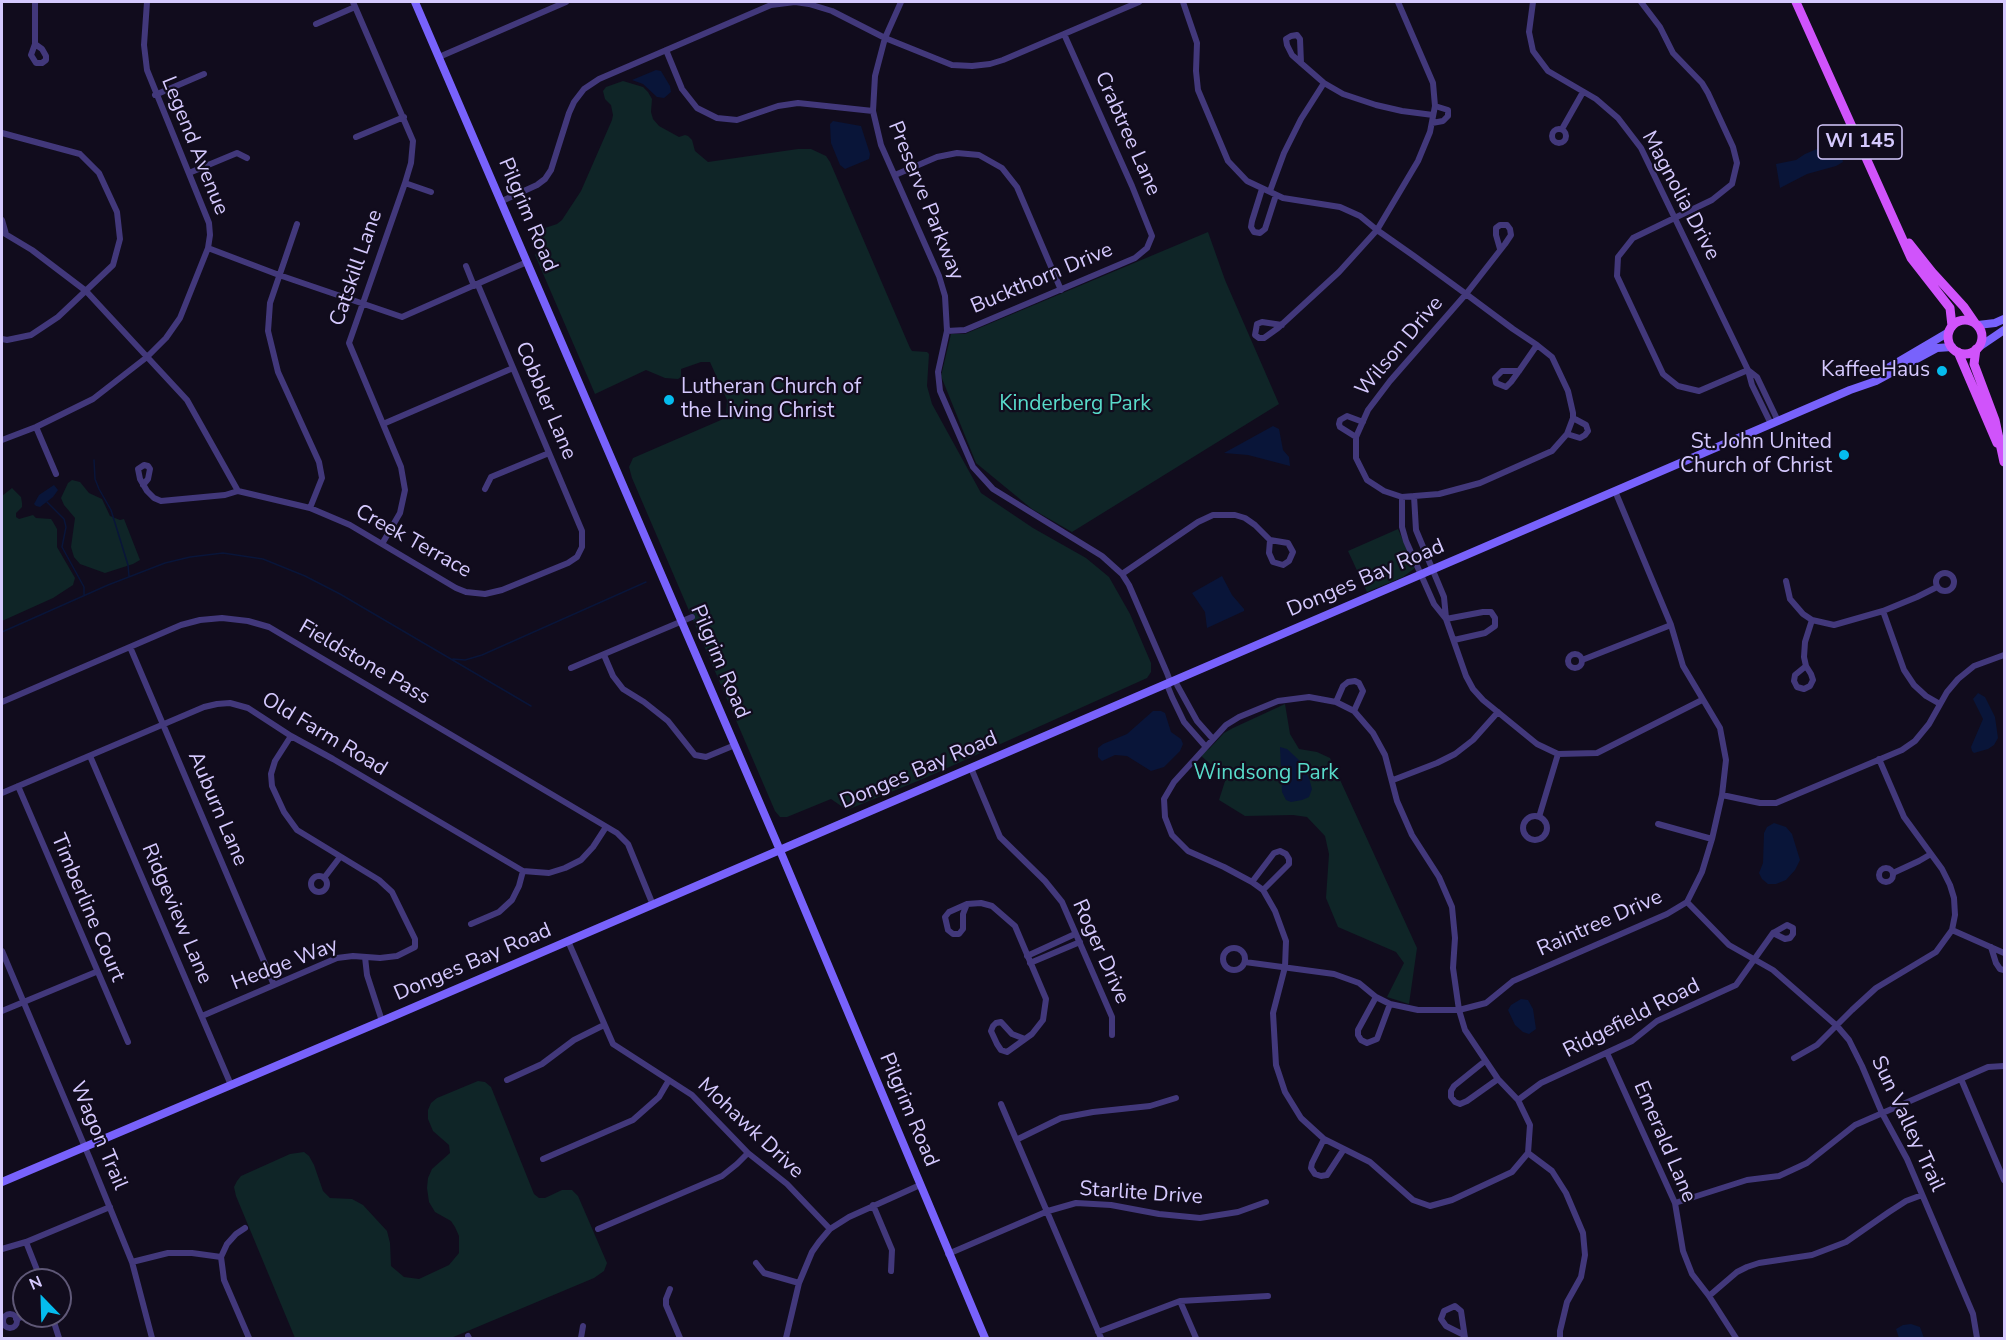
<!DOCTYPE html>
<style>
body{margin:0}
#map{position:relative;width:2006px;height:1340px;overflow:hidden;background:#110c1d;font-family:"Nunito Sans",sans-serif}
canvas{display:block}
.frame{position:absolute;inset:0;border:3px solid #d5c9fe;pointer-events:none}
.north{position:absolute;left:12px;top:1268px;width:60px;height:60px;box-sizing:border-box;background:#110c1d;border:2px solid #5f5877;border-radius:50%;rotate:337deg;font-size:16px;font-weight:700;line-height:24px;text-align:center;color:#d5c9fe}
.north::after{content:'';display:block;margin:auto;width:21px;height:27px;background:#05bcee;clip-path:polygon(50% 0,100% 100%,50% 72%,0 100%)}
</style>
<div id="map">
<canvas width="2006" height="1340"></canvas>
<div class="frame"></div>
<div class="north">N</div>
</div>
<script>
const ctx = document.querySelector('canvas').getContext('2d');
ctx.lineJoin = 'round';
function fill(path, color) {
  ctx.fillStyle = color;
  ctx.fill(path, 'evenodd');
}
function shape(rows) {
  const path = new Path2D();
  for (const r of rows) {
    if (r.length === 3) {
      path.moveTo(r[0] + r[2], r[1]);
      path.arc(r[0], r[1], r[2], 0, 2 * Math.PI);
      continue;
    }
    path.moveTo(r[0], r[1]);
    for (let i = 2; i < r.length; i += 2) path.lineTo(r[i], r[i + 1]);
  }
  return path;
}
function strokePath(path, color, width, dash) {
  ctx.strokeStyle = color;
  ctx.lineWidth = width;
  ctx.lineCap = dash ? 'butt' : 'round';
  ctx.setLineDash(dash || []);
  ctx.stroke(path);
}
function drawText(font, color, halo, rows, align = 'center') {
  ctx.font = font + ' "Nunito Sans",sans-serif';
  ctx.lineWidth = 4.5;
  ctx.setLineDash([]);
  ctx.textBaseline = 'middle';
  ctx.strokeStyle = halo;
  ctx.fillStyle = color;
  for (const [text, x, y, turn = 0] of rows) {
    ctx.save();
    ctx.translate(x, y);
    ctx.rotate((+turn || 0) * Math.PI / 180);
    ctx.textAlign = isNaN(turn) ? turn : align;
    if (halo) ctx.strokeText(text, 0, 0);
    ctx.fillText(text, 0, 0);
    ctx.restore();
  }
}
fill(shape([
 [623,81,643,87,648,92,652,99,651,112,653,119,659,126,679,137,685,135,688,136,692,140,695,151,708,162,798,149,811,149,826,156,830,162,910,348,912,351,927,352,929,354,927,386,932,404,981,493,1033,528,1086,558,1109,577,1130,614,1151,663,1151,672,1147,678,925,778,847,810,831,799,787,817,780,817,775,811,632,478,629,467,633,458,721,420,726,415,727,400,710,362,701,362,681,369,681,377,678,379,665,378,646,370,595,394,535,255,540,248,535,234,536,231,557,224,562,220,581,191,612,120,613,115,611,105,605,99,603,91,606,87],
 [1208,232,1225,280,1279,404,1072,532,1032,509,976,463,941,376,951,334,965,334],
 [72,480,80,482,89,493,102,499,110,516,120,520,124,519,140,560,133,564,105,573,80,564,74,557,71,547,75,518,64,505,61,498,68,483],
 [12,488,21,497,22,503,22,507,16,513,16,517,19,519,33,515,36,518,51,519,53,522,57,529,57,547,75,578,73,585,53,598,2,621,2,496],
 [1398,529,1415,568,1403,577,1367,592,1348,551],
 [1285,704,1290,734,1299,749,1317,752,1330,758,1417,948,1409,1004,1387,997,1404,963,1396,952,1338,927,1326,898,1329,854,1325,836,1307,817,1293,815,1245,816,1219,800,1226,778,1199,754,1209,749,1224,733,1233,728],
 [478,1081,485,1082,491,1087,534,1194,539,1198,545,1198,562,1190,572,1190,578,1196,607,1263,604,1271,594,1278,451,1338,295,1338,236,1196,234,1187,237,1181,241,1176,290,1154,304,1152,309,1156,314,1165,323,1191,330,1198,352,1199,363,1205,387,1231,390,1243,391,1266,404,1277,419,1279,449,1265,459,1253,459,1236,455,1227,451,1221,435,1212,429,1202,427,1188,428,1178,432,1169,450,1153,449,1145,433,1131,428,1119,428,1110,431,1103,437,1098]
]), '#0f2527');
fill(shape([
 [656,70,661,71,670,86,671,92,664,98,657,97,643,84,632,80],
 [833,121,861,126,870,154,869,159,845,169,840,165,831,143,830,124],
 [1838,140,1843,162,1836,166,1807,174,1780,188,1776,164,1796,160,1805,154],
 [1273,426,1279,429,1283,450,1289,457,1290,466,1248,455,1224,453],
 [54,485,58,490,53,497,40,507,36,506,34,504,39,495],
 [1222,576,1232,595,1244,609,1244,611,1207,628,1205,612,1192,593],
 [1978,693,1985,697,1995,717,1998,738,1994,745,1988,749,1974,753,1972,751,1971,747,1983,719,1973,699],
 [1153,711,1161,711,1165,713,1171,732,1181,739,1183,744,1180,751,1164,767,1151,771,1127,756,1115,755,1102,761,1098,757,1098,748,1103,744,1127,734],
 [1280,747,1287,749,1299,760,1309,778,1312,789,1309,797,1302,800,1291,802,1286,800,1282,792],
 [1774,823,1786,827,1792,834,1800,860,1795,870,1786,880,1776,884,1768,884,1762,879,1759,873,1763,863,1764,833,1767,827],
 [1521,999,1528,1000,1533,1009,1536,1029,1529,1034,1523,1032,1515,1025,1508,1010,1511,1005],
 [1911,1324,1920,1327,1924,1338,1899,1338,1896,1329,1903,1325]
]), '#091539');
strokePath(shape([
 [94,460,95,479,99,489,111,510,128,565,129,576],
 [47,502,64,519,66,527,62,547,84,587,84,595],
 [2,632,108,585,165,563,190,557,223,553,263,559,305,576,340,594,531,706],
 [453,659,465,660,482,655,646,582]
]), '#091539', 1.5);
strokePath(shape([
 [353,2,413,141,411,163,405,183,349,343,401,467,405,490,400,513,382,544],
 [901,2,885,38,875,76,873,111,881,145,939,276,945,296,947,331,938,372,940,391,973,467,993,489,1102,556,1122,574,1129,585,1167,673,1170,681,1168,687,1172,697,1184,722,1206,747],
 [1183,2,1197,43,1196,71,1198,90,1228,161,1247,181,1283,198,1340,207,1360,216,1377,230,1414,256,1466,294,1513,329,1537,345,1552,357,1568,391,1573,413,1573,418,1567,434,1552,451,1480,483,1439,494,1402,497,1384,491,1367,480,1356,458,1356,437,1368,410,1390,381,1466,294,1505,244,1511,235,1510,229,1507,225,1500,225,1496,228,1496,235,1500,249],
 [1533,2,1529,32,1533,51,1548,71,1596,99,1618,118,1641,148,1748,370,1752,385,1771,424],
 [1641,2,1660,27,1673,53,1702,83,1708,93,1733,147,1737,163,1732,184,1712,200,1633,238,1618,257,1617,276,1663,374,1678,386,1699,391,1748,370],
 [316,24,355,7],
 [35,44,42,49,46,56,46,60,42,63,36,63,31,55,35,44,35,2],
 [666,50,682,89,697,108,717,118,737,120,778,106,798,103,873,111],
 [439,57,566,2],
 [1301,63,1300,39,1297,35,1291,36,1286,39,1287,45,1292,55,1301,63,1324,83,1343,94,1376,105,1402,111,1433,115],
 [155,95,204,74],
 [1432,123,1443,121,1448,116,1448,110,1435,106],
 [1559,136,7],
 [1562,129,1583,92],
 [2,133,80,154,99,173,117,212,120,239,113,265,58,317,31,335,7,340,2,339],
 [356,137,404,117],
 [189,173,237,153,247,158],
 [895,175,937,157,957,153,979,155,1002,168,1017,187,1061,290],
 [405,183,431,192],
 [1262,189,1252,221,1251,227,1254,232,1260,233,1265,229,1276,195],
 [1270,191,1284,153,1301,119,1324,83],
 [502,201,537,185,545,179,551,170,569,113,574,102,584,89,599,79,771,5,795,2,809,4,832,11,885,38,952,65,972,66,990,64,1003,60,1139,2],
 [2,220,6,234],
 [297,224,270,303,268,331,278,372,319,462,322,478,310,508],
 [2,232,32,250,86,291,187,400,238,491],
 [208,248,279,275,402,317,527,262],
 [466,266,474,286],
 [1282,325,1262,322,1257,324,1255,335,1259,338,1264,338,1278,328,1339,272,1377,230,1418,161,1430,132,1435,106,1433,83,1398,2],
 [947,331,965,330,1135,258,1147,248,1152,236,1132,186,1064,34],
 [1748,370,1757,377,1778,421],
 [1519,371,1502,371,1495,378,1496,383,1506,387,1511,382,1519,371,1537,345],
 [383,424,513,368],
 [36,427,56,474],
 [1567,434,1580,438,1585,435,1588,431,1586,425,1573,418],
 [1356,437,1340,427,1339,424,1340,420,1347,416,1363,422],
 [2,440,36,427,93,399,147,357,166,338,180,318,208,248,210,235,209,223,147,70,144,45,147,2],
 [143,485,148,479,150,469,148,466,144,465,138,469,140,479,147,491,154,498,161,501,225,495,238,491],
 [485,489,491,477,549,453],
 [238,491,310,508,350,525,456,588,466,592,485,594,502,590,568,563,577,557,582,547,582,531,478,285],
 [1414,496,1416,530,1444,597,1446,618],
 [1402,497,1402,527,1406,541,1434,604,1446,619,1466,676,1473,689,1483,700,1537,744,1558,754,1597,753,1702,700],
 [1945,582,9],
 [1122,574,1198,522,1213,515,1235,515,1245,518,1255,525,1270,540,1269,553,1273,562,1283,565,1289,561,1293,552,1288,543,1270,540],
 [1786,581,1790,599,1803,614,1812,620,1834,625,1883,611,1917,597,1937,587],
 [1883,611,1904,670,1914,685,1926,696,1940,704],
 [1446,619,1483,612,1491,612,1495,618,1495,626,1485,633,1454,640],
 [130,647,274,985],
 [1575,661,7],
 [604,655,613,676,623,689,644,702,668,721,695,755,706,757,735,745],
 [1582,660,1671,625],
 [1806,666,1795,675,1794,681,1797,687,1804,689,1810,686,1813,680,1811,674,1806,666,1804,657,1805,642,1812,620],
 [571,668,692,617],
 [1171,681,1176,683,1197,721,1213,739],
 [1309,697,1336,702,1354,711,1373,733,1385,755,1397,801,1412,835,1439,877,1452,907,1455,938,1453,968,1459,1010,1465,1030,1498,1079,1518,1100,1530,1125,1528,1153,1512,1172,1452,1200,1430,1206,1413,1200,1370,1162,1324,1139,1301,1118,1285,1092,1276,1065,1273,1013,1285,967,1286,941,1275,911,1263,890,1252,882,1224,867,1188,851,1172,835,1165,817,1164,799,1174,782,1226,725,1239,717,1278,701,1309,697],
 [2,702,181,625,200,620,222,618,248,621,269,627,617,833,628,844,653,905],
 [1336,702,1343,686,1348,682,1355,681,1359,683,1363,691,1354,711],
 [90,756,231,1085],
 [971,768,1000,837,1045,881,1062,902,1112,1017,1112,1035],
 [1393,780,1437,763,1455,754,1473,740,1498,712],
 [18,786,128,1042],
 [2,793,204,707,217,704,230,703,248,708,291,736,333,759,523,871,549,873,565,868,581,860,593,847,606,827],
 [1722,795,1760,803,1776,803,1902,750,1915,741,1929,724,1947,692,1958,679,1974,666,2004,655],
 [1535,828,12],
 [1539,817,1558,754],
 [1658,824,1712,839],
 [1886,875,7],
 [1893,873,1919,861,1931,854],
 [319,884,8],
 [324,878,340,857],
 [1252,882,1274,853,1280,851,1286,854,1289,859,1289,864,1263,890],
 [1687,902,1729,945,1773,970,1837,1026,1849,1040,1862,1066,1882,1113,1907,1159,1973,1314,1977,1338],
 [967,904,963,914,963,929,959,934,953,934,948,930,945,917,949,912,967,904,981,903,992,906,1015,926,1046,999,1043,1020,1032,1034,1007,1052,1001,1050,997,1044,991,1031,993,1026,996,1023,1001,1022,1012,1034,1025,1039],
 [471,924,499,912,512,900,519,886,523,871],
 [1952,930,2004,953],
 [568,941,613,1044,692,1095,748,1153,787,1184,830,1229],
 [1991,947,1996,963,2000,969,2004,970],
 [1234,959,11],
 [2,951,90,1159,132,1262,152,1338],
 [1027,956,1075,934],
 [365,957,367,975,382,1021],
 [1245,962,1334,974,1359,983,1376,997,1390,1004,1418,1010,1459,1010,1486,1003,1513,981,1667,914,1687,902,1702,872,1712,839,1722,795,1726,760,1720,728,1683,666,1671,625,1615,491],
 [1030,963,1080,942],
 [1376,997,1358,1030,1358,1035,1361,1040,1367,1043,1377,1039,1390,1004],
 [2,1011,96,972],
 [202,1016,337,958,353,956,380,958,397,956,415,947,415,939,392,892,379,880,297,830,284,812,272,786,271,774,275,761,291,736],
 [1607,1053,1675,1203,1683,1251,1692,1274,1709,1296,1736,1338],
 [1794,1058,1817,1045,1852,1010,1876,988,1936,952,1952,930,1955,915,1954,898,1950,885,1942,869,1904,817,1879,759],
 [1485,1061,1454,1086,1451,1091,1451,1097,1455,1102,1460,1104,1467,1101,1498,1079],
 [1961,1079,2004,1180],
 [507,1080,542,1064,574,1040,604,1025],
 [1518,1100,1541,1083,1632,1041,1657,1021,1736,985,1773,933,1787,925,1793,928,1793,934,1790,938,1785,939,1773,933],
 [1001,1104,1101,1338],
 [1018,1139,1061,1118,1093,1112,1150,1106,1176,1098],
 [1324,1139,1312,1163,1311,1168,1315,1174,1321,1176,1327,1175,1344,1149],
 [1528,1153,1552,1171,1566,1193,1583,1233,1585,1255,1581,1277,1567,1302,1560,1331,1560,1338],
 [543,1159,633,1120,659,1097,669,1080],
 [1675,1203,1747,1180,1779,1176,1807,1163,1855,1125,1988,1067,2004,1066],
 [873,1205,892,1250,891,1271],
 [598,1229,722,1176,737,1164,748,1153],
 [26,1242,41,1280],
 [2,1249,26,1242,110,1207],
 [948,1254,1048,1211,1076,1203,1111,1205,1159,1214,1200,1218,1238,1212,1266,1202],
 [221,1257,224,1280,249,1338],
 [132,1262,168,1253,192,1253,221,1257,227,1244,236,1234,245,1228],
 [756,1263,764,1273,799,1283],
 [670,1289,666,1299,666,1305,680,1338],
 [1709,1296,1737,1272,1747,1267,1759,1263,1812,1255,1846,1242,1889,1212,1906,1201,1922,1195],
 [1180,1301,1196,1338],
 [10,1321,7],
 [52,1316,59,1338],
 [16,1319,26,1316],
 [1098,1332,1180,1301,1268,1296],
 [1464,1335,1446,1326,1441,1319,1444,1311,1455,1306,1461,1311,1465,1338],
 [468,1336,469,1338],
 [581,1338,583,1326],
 [786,1338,799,1283,812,1252,819,1242,830,1229,849,1217,920,1185]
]), '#42387b', 6);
strokePath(shape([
 [415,2,776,841,985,1338],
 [1978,325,1995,323,2004,319],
 [1979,347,2004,330],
 [1881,372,1949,332],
 [2,1182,382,1021,1850,390,1876,381,1937,348,1952,347]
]), '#7862fc', 8);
strokePath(shape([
 [1796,2,1911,258,1950,308,1952,326],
 [1909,243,1932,272,1964,307,1975,323],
 [1965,337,17],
 [1976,349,1974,364,1995,420,2004,462],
 [1958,352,1997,443]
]), '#d053fb', 9);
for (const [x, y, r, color] of [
 [1942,371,6,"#05bcee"],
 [669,400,6,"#05bcee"],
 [1844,455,6,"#05bcee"]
]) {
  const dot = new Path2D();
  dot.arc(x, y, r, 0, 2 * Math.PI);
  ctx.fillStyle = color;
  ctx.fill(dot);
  strokePath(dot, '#110c1d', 2);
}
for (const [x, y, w] of [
 [1860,142,84]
]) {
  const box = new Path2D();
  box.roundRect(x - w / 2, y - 17, w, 34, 4.5);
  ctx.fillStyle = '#110c1d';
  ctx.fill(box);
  strokePath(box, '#d5c9fe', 1.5);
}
drawText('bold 20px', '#d5c9fe', null, [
 ["WI 145",1860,142]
]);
drawText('21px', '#d5c9fe', '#110c1d', [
 ["Crabtree Lane",1127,134,66],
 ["Legend Avenue",194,146,68],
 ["Magnolia Drive",1680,196,62],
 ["Preserve Parkway",925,201,68],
 ["Pilgrim Road",527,215,67],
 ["Catskill Lane",357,268,-71],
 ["Buckthorn Drive",1042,279,-23],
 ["Wilson Drive",1400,347,-50],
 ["Cobbler Lane",545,401,67],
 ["Creek Terrace",413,542,29],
 ["Donges Bay Road",1366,579,-23],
 ["Pilgrim Road",719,662,67],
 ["Fieldstone Pass",364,663,30],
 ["Old Farm Road",324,735,31],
 ["Donges Bay Road",919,771,-23],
 ["Auburn Lane",217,809,67],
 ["Timberline Court",87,908,67],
 ["Ridgeview Lane",176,914,67],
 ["Raintree Drive",1600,924,-24],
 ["Roger Drive",1100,952,66],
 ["Donges Bay Road",473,963,-23],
 ["Hedge Way",285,965,-21],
 ["Ridgefield Road",1632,1019,-27],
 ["Pilgrim Road",908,1110,67],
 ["Sun Valley Trail",1907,1124,65],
 ["Mohawk Drive",750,1129,43],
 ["Wagon Trail",98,1136,67],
 ["Emerald Lane",1664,1142,67],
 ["Starlite Drive",1141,1194,4]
]);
drawText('21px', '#d5c9fe', '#110c1d', [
 ["KaffeeHaus",1930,371],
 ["Lutheran Church of",681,388,"left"],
 ["the Living Christ",681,412,"left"],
 ["St. John United",1832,443],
 ["Church of Christ",1832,467]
], 'right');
drawText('21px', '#58dbca', '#110c1d', [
 ["Kinderberg Park",1075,405],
 ["Windsong Park",1266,774]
]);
</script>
